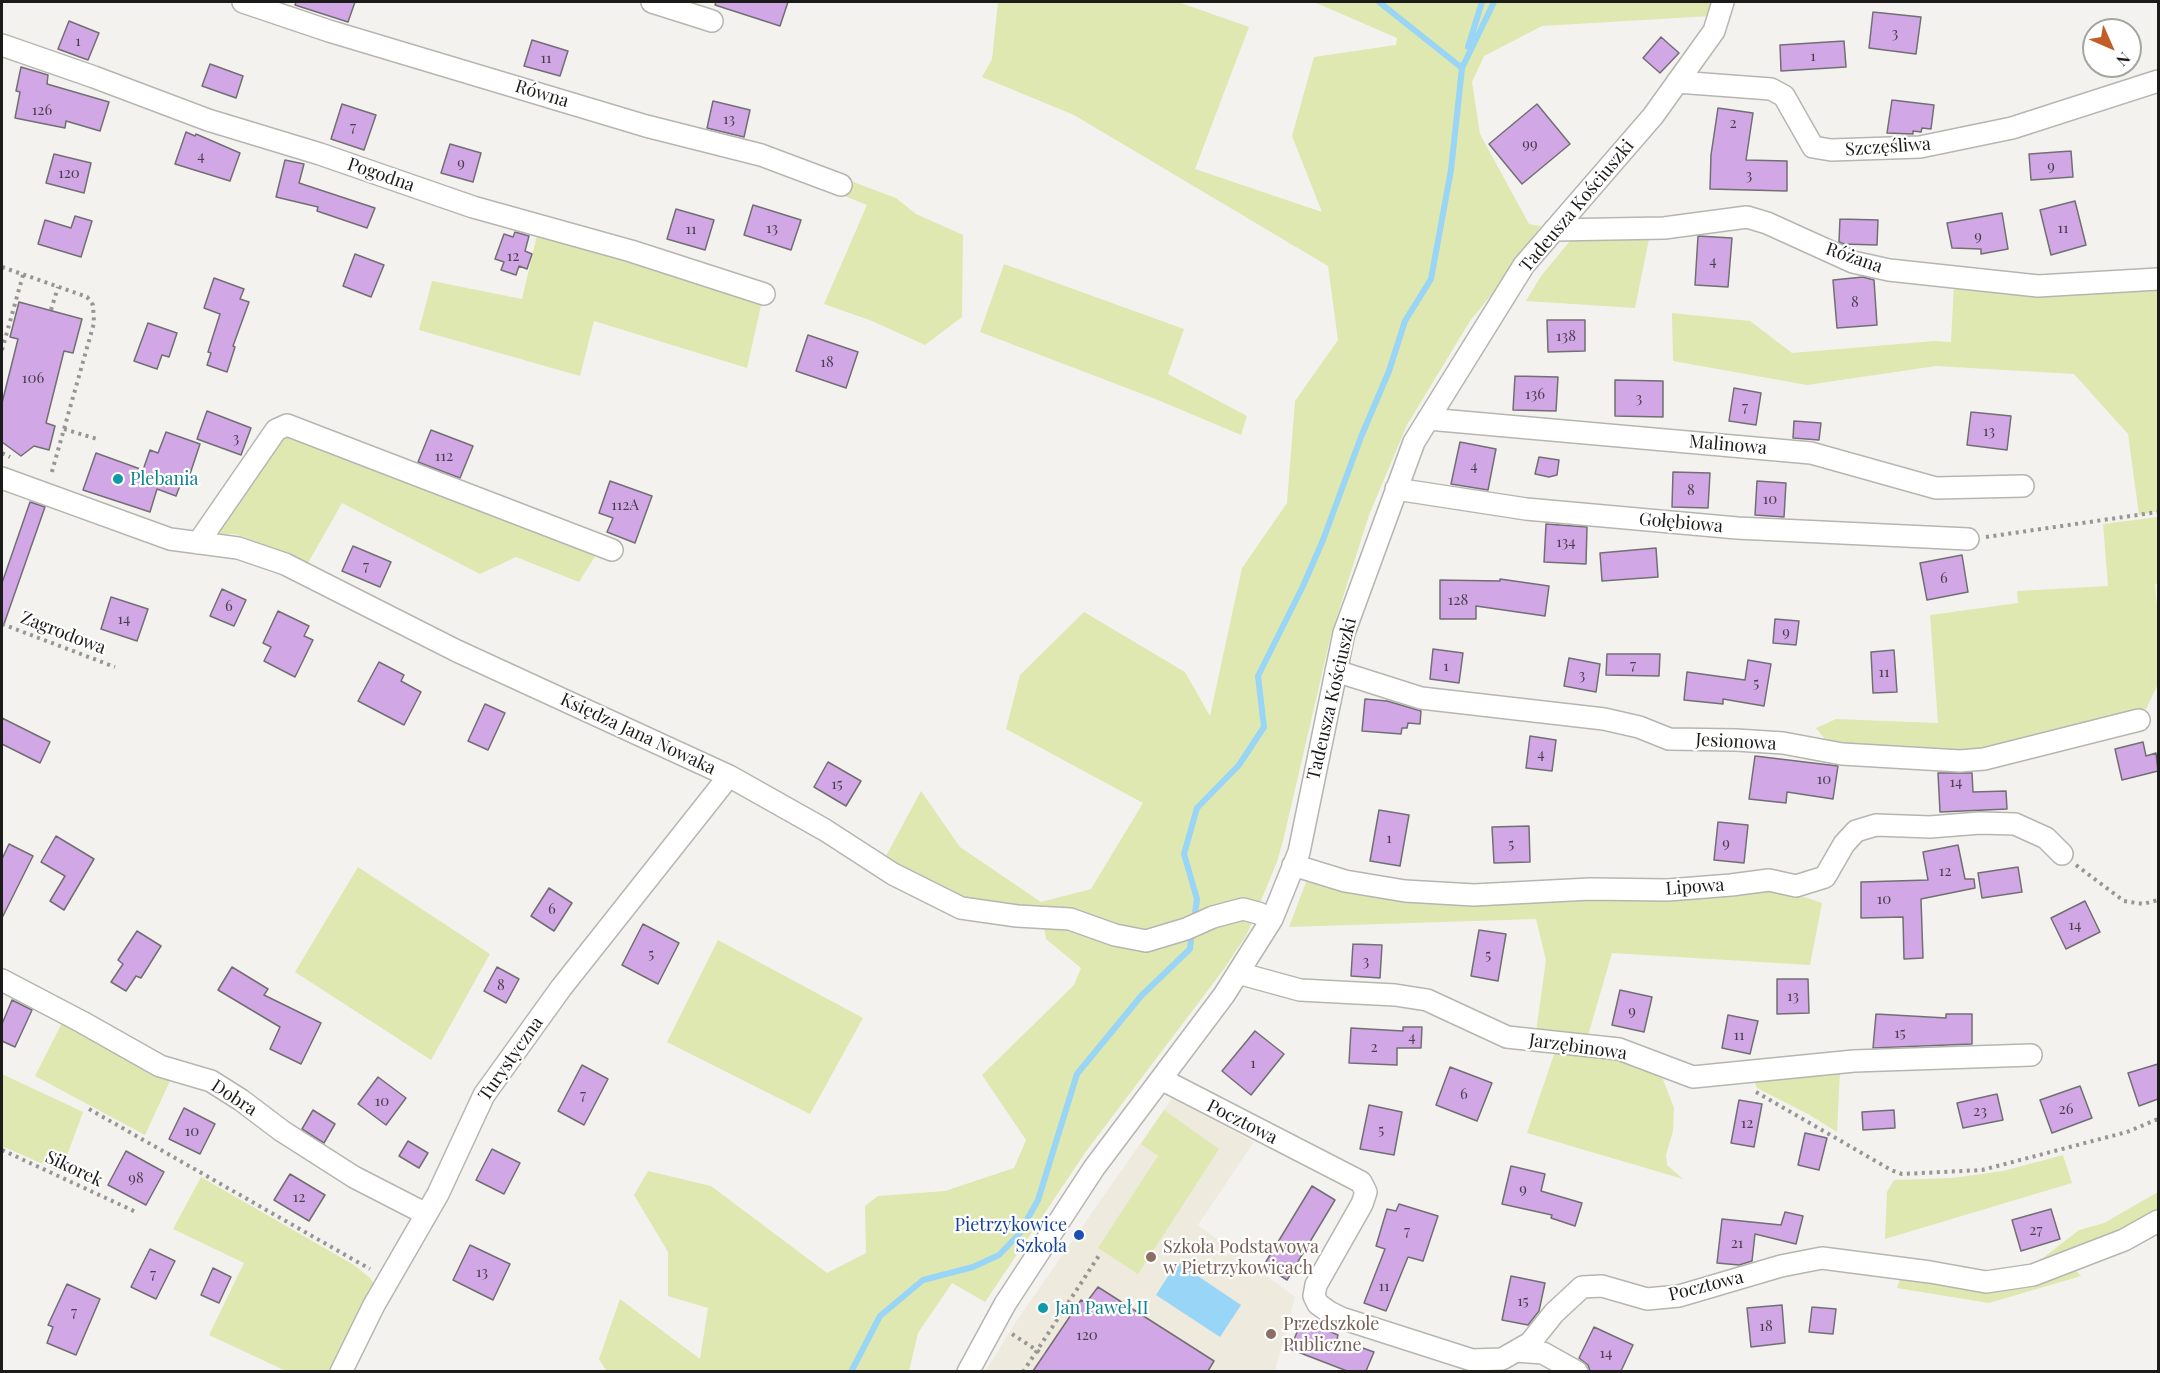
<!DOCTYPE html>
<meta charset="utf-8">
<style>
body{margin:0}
#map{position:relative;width:2160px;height:1373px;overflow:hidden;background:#f4f2ee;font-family:"Playfair Display",serif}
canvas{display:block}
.frame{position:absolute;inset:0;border:3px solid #1b1b19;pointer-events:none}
.north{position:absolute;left:2082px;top:18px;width:60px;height:60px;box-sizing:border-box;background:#fff;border:2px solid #a4a4a3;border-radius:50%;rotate:135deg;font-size:16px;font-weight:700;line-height:24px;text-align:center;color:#1b1b19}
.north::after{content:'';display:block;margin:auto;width:21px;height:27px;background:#c15d26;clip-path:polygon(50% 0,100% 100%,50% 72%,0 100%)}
</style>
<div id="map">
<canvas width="2160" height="1373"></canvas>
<div class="frame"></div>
<div class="north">N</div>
</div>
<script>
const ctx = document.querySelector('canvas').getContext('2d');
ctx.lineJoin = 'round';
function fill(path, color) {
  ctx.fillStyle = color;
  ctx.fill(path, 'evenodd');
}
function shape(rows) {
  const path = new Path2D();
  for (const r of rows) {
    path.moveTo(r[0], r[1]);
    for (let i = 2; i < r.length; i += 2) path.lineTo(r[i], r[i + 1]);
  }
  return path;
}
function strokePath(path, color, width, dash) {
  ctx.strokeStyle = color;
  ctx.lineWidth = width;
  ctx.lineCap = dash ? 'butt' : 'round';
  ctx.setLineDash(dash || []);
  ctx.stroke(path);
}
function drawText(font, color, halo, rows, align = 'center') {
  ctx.font = font + ' "Playfair Display",serif';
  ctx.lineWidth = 4.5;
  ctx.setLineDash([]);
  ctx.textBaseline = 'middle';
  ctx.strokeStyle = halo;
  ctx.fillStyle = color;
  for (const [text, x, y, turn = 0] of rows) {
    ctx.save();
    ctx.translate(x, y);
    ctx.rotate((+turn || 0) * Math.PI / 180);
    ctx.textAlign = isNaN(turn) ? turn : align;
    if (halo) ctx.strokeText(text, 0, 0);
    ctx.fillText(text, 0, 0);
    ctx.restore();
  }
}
fill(shape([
 [1172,1098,1254,1142,1198,1225,1295,1297,1275,1371,985,1372,1015,1323]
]), '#efeade');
fill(shape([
 [998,2,1178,2,1249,27,1195,169,1322,212,1292,136,1314,57,1396,45,1397,38,1314,2,1714,2,1711,16,1542,26,1484,56,1472,82,1480,134,1529,224,1541,226,1505,278,1470,321,1407,425,1369,515,1331,635,1284,837,1277,862,1247,934,1224,969,1087,1150,985,1302,952,1283,918,1333,909,1371,607,1372,599,1359,620,1299,700,1359,708,1308,668,1296,668,1252,634,1195,648,1171,711,1186,827,1273,866,1253,865,1206,878,1196,945,1191,1014,1168,1026,1140,982,1075,1074,985,1081,968,1046,939,1042,912,971,901,935,887,886,856,921,791,960,847,1041,902,1091,889,1143,803,1006,729,1020,675,1084,612,1185,672,1210,716,1242,568,1287,503,1295,401,1338,340,1328,266,1074,115,982,77,992,59],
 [848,180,896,198,916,214,963,235,962,317,925,345,872,321,824,304,867,205,842,195],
 [538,231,762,301,747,368,594,321,580,376,419,330,432,281,522,299],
 [1650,234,1635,308,1526,301,1541,276,1570,241],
 [1004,264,1184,329,1168,374,1247,416,1241,435,1158,400,980,332],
 [1954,283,2158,285,2158,511,2139,515,2128,434,2074,374,1936,366,1807,385,1673,361,1672,313,1750,321,1792,353,1934,341,1951,342],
 [290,431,596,555,579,582,516,557,480,574,342,503,308,563,236,534,214,534,279,436],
 [2158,517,2158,583,2155,584,2158,616,2158,684,2146,709,1980,755,1832,748,1816,728,1836,719,1938,723,1930,615,2018,603,2017,591,2108,586,2103,524],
 [358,867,490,954,431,1060,295,972],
 [1309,874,1339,885,1766,884,1822,903,1810,965,1612,953,1587,1039,1536,1032,1546,960,1536,919,1289,927],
 [718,940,863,1018,810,1114,667,1042],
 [64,1019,170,1081,145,1135,35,1076],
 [1557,1046,1616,1054,1659,1069,1674,1108,1673,1131,1666,1155,1667,1165,1683,1179,1527,1133],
 [1840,1072,1837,1132,1808,1114,1757,1088,1755,1083,1759,1079],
 [2,1074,83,1112,61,1172,2,1146],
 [1164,1110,1219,1149,1138,1274,1098,1248,1158,1156,1141,1144],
 [2063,1155,2072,1183,1885,1239,1887,1192,1894,1180,1952,1178,2003,1171],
 [201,1177,354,1265,370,1278,377,1288,334,1371,286,1371,209,1335,244,1263,173,1229],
 [2158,1192,2158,1215,2030,1268,2079,1230,2104,1223],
 [2071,1265,2081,1276,1989,1303,1897,1288,1902,1274,1968,1285]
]), '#dfe8b0');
fill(shape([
 [1177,1262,1241,1305,1220,1337,1156,1295]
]), '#98d5f7');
strokePath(shape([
 [1379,2,1462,68,1462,65],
 [1468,47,1482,2],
 [1194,920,1197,899,1184,854,1197,808,1239,765,1264,727,1258,676,1303,586,1323,540,1361,437,1389,371,1405,321,1431,279,1451,170,1462,68,1494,2],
 [851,1372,880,1316,923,1280,973,1267,999,1255,1019,1234,1038,1200,1077,1074,1141,996,1190,949,1192,930]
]), '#98d5f7', 6);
const building = shape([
 [296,2,355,2,348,22,295,5,296,2],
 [716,2,788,2,780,26,715,5,716,2],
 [1873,12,1921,17,1916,54,1869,48,1873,12],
 [69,21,99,33,88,60,58,49,69,21],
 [1661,37,1679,53,1660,73,1643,58,1661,37],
 [532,40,568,51,560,76,524,66,532,40],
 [1844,41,1846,67,1781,71,1780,45,1844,41],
 [210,64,243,76,236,98,202,86,210,64],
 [21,67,48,75,47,84,109,102,100,131,66,121,65,128,15,118,20,92,16,91,21,67],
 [1892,100,1934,105,1931,129,1922,128,1921,132,1913,131,1913,134,1887,133,1892,100],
 [713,101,750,110,744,137,707,128,713,101],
 [342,104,376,115,364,150,331,139,342,104],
 [1537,104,1570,144,1522,184,1489,144,1537,104],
 [1718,108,1753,113,1746,160,1787,161,1787,191,1710,189,1711,155,1718,108],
 [186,132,195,136,196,134,240,153,230,181,175,164,186,132],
 [450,144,481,153,473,182,441,173,450,144],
 [2071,151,2073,177,2031,180,2029,154,2071,151],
 [54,154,91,163,84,193,46,183,54,154],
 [285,160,304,164,299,183,375,208,367,228,317,211,318,207,276,197,285,160],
 [2075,201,2086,245,2051,255,2040,210,2075,201],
 [753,205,801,220,791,250,744,235,753,205],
 [676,209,714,220,705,250,667,239,676,209],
 [2002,213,2008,249,1981,254,1981,249,1952,248,1947,223,2002,213],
 [75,216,92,221,81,257,38,244,45,220,71,228,75,216],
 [1840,219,1878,220,1877,245,1844,244,1839,242,1840,219],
 [515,232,529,236,525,251,532,254,527,269,519,266,516,275,501,270,504,262,495,259,504,234,513,237,515,232],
 [1698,236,1732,238,1728,287,1695,285,1698,236],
 [355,254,384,265,371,297,343,286,355,254],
 [1863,277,1874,280,1877,325,1837,328,1833,280,1863,277],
 [214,278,244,289,240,299,249,302,233,346,235,347,227,372,207,365,211,353,208,352,220,314,204,308,214,278],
 [19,302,82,319,73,353,64,351,46,423,55,426,49,450,34,446,21,456,2,442,2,403,18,339,10,337,19,302],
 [1547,320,1585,320,1585,351,1548,352,1547,320],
 [148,323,177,333,169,357,162,355,157,369,134,361,148,323],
 [808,335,858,352,846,388,796,371,808,335],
 [1515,376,1558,377,1556,411,1513,410,1515,376],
 [1615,380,1663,381,1663,417,1615,416,1615,380],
 [1734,388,1761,393,1756,425,1729,421,1734,388],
 [207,411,251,428,241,455,197,439,207,411],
 [1971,412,2011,416,2007,450,1967,445,1971,412],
 [1794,421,1821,423,1819,440,1793,438,1794,421],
 [431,430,473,446,460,478,418,462,431,430],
 [166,432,200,444,188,480,183,478,176,496,157,489,150,512,83,490,96,453,143,470,150,450,158,453,166,432],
 [1460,442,1496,449,1488,490,1451,484,1460,442],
 [1539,457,1559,460,1557,475,1549,477,1535,474,1539,457],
 [1673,472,1710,473,1708,508,1672,507,1673,472],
 [610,481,652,496,635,543,607,532,613,518,599,513,610,481],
 [1757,481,1786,483,1784,517,1755,515,1757,481],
 [30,502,45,507,4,624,2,624,2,583,30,502],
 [1546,524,1587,527,1586,564,1544,562,1546,524],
 [353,546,391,562,380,587,342,571,353,546],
 [1656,548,1658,577,1602,581,1600,553,1656,548],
 [1962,555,1968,592,1927,600,1920,563,1962,555],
 [1500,579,1549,586,1545,616,1476,606,1476,619,1440,619,1440,580,1500,581,1500,579],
 [222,589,246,600,234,626,210,616,222,589],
 [111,597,148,609,137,641,101,629,111,597],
 [278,611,309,626,304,636,313,640,295,677,264,661,271,647,263,643,278,611],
 [1775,619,1799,621,1796,645,1773,643,1775,619],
 [1433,649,1463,653,1459,683,1430,679,1433,649],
 [1894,650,1897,692,1873,693,1871,652,1894,650],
 [1607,654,1660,654,1659,676,1606,675,1607,654],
 [1569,658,1600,664,1596,692,1564,686,1569,658],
 [1748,660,1771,664,1764,706,1723,699,1723,704,1684,700,1687,672,1745,680,1748,660],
 [379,662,404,675,401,681,421,692,404,725,358,701,379,662],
 [1365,699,1387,701,1421,711,1420,724,1408,723,1407,728,1402,728,1401,734,1362,731,1365,699],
 [485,704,505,713,488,750,468,741,485,704],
 [2,718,50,742,40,763,2,744,2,718],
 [1530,736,1556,740,1552,771,1526,768,1530,736],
 [2143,742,2146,756,2156,753,2158,771,2122,780,2115,749,2143,742],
 [1755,756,1838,766,1833,799,1787,792,1786,803,1749,799,1755,756],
 [828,762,861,781,846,806,814,787,828,762],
 [1938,773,1972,773,1973,792,2006,791,2007,809,1940,812,1938,773],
 [1379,810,1409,815,1400,866,1370,861,1379,810],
 [1718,822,1748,825,1744,863,1714,860,1718,822],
 [1529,826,1530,862,1494,863,1492,827,1529,826],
 [56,836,94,859,64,910,50,901,65,876,41,862,56,836],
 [9,844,33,856,2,918,2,859,9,844],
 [1958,845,1965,879,1974,879,1975,888,1921,899,1923,958,1904,959,1903,917,1861,918,1861,882,1928,880,1923,852,1958,845],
 [2018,867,2022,892,1982,898,1978,873,2018,867],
 [549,888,572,903,554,931,531,916,549,888],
 [2085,901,2100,932,2066,949,2051,918,2085,901],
 [643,924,679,943,658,984,622,965,643,924],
 [1479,930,1506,934,1498,981,1471,976,1479,930],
 [137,931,161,946,141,978,136,976,126,991,111,982,123,964,118,960,137,931],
 [1353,944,1382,945,1380,978,1351,976,1353,944],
 [232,967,268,989,264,995,321,1023,301,1064,270,1049,280,1027,218,990,232,967],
 [497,967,519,979,506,1003,484,991,497,967],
 [1777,979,1808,979,1809,1013,1777,1014,1777,979],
 [1620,990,1652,997,1644,1032,1612,1025,1620,990],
 [12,1000,32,1010,15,1047,2,1041,2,1024,12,1000],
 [1876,1014,1946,1018,1946,1014,1972,1014,1972,1044,1873,1048,1876,1014],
 [1728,1015,1758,1021,1750,1054,1722,1048,1728,1015],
 [1403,1027,1422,1027,1421,1048,1397,1048,1397,1065,1349,1063,1351,1028,1403,1031,1403,1027],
 [1255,1031,1284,1054,1251,1095,1222,1071,1255,1031],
 [2158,1064,2158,1099,2139,1106,2128,1073,2158,1064],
 [582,1065,608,1079,584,1125,558,1111,582,1065],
 [1450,1067,1492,1083,1477,1121,1436,1105,1450,1067],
 [378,1077,406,1098,386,1125,358,1104,378,1077],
 [2080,1086,2092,1118,2052,1133,2040,1100,2080,1086],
 [1997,1094,2003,1120,1963,1128,1957,1103,1997,1094],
 [1739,1100,1762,1104,1754,1147,1731,1143,1739,1100],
 [1369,1105,1402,1112,1394,1155,1360,1149,1369,1105],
 [184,1108,215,1124,200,1154,169,1139,184,1108],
 [313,1110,335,1124,324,1143,302,1129,313,1110],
 [1894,1110,1895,1128,1863,1130,1862,1112,1894,1110],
 [1805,1133,1827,1138,1819,1170,1798,1165,1805,1133],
 [408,1141,428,1153,419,1168,399,1156,408,1141],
 [492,1149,520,1163,504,1194,476,1180,492,1149],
 [126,1151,164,1172,146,1205,108,1185,126,1151],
 [1511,1166,1545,1174,1541,1191,1582,1203,1575,1226,1551,1218,1552,1215,1502,1204,1511,1166],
 [290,1174,325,1195,309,1221,274,1200,290,1174],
 [1312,1186,1335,1200,1287,1280,1264,1265,1312,1186],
 [1399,1204,1438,1216,1423,1261,1408,1257,1386,1311,1364,1303,1385,1249,1376,1246,1387,1209,1396,1211,1399,1204],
 [2051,1209,2060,1239,2021,1251,2012,1220,2051,1209],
 [1785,1212,1803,1216,1796,1244,1755,1234,1752,1261,1739,1265,1717,1263,1722,1219,1781,1225,1785,1212],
 [470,1245,510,1264,493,1300,453,1280,470,1245],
 [150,1249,175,1261,156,1299,131,1287,150,1249],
 [213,1268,231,1277,219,1303,201,1295,213,1268],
 [1511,1276,1545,1283,1539,1311,1528,1325,1502,1320,1511,1276],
 [67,1284,100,1299,76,1355,47,1343,53,1327,48,1325,67,1284],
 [1098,1287,1214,1361,1208,1371,1033,1371,1081,1300,1086,1303,1098,1287],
 [1782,1305,1785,1343,1751,1347,1747,1308,1782,1305],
 [1812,1307,1836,1309,1833,1334,1809,1332,1812,1307],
 [1302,1320,1338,1335,1337,1339,1374,1352,1366,1371,1347,1371,1290,1349,1302,1320],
 [1594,1327,1633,1345,1621,1371,1590,1371,1588,1365,1579,1358,1594,1327]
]);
fill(building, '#d2a7e5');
strokePath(building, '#716f73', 1.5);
const minor = shape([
 [243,2,329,31,646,126,761,155,841,185],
 [652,2,712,21],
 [2,45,94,77,208,120,320,154,473,207,631,251,764,294],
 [1677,82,1771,89,1784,96,1813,147,1831,150,1920,147,2012,128,2158,81],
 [1554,230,1664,228,1747,217,1767,223,1853,262,1889,270,2038,286,2158,279],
 [1428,419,1811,453,1936,488,2023,486],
 [2,478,170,539,238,548,285,564,457,651,729,776,825,830,893,874,961,908,1017,916,1070,919,1115,935,1146,941,1186,929,1213,917,1243,909,1258,913,1272,919],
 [1396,489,1526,509,1737,528,1968,539],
 [198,543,276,430,287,425,612,550],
 [1336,671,1421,698,1604,719,1639,727,1669,739,1736,740,1783,743,1842,754,1960,761,1984,759,2139,720],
 [1293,865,1345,881,1405,891,1474,895,1590,889,1668,890,1731,885,1769,880,1796,886,1825,877,1844,844,1856,831,1876,825,1930,827,1980,823,2015,824,2046,838,2062,854],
 [1238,973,1300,990,1395,995,1427,1000,1507,1037,1619,1049,1693,1077,1854,1061,2031,1055],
 [2,980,82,1022,160,1066,211,1081,241,1100,282,1131,354,1177,426,1214],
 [1161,1079,1361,1182,1366,1192,1362,1204,1316,1285,1314,1296,1318,1304,1329,1312,1341,1318,1472,1360,1502,1359,1530,1343,1554,1313,1582,1287,1602,1286,1647,1299,1679,1296,1781,1266,1822,1258,1930,1272,1986,1282,2033,1275,2124,1240,2158,1221],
 [1516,1351,1543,1353,1577,1372],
 [341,1372,374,1305,438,1194,484,1095,561,988,729,776],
 [968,1372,1005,1304,1094,1168,1224,995,1272,919,1299,852,1344,633,1414,442,1524,265,1653,116,1714,31,1723,2]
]);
strokePath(minor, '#b7b5b1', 24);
strokePath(shape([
 [2,267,87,297,93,305,94,323,51,475],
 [51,310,58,287],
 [2,350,23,275],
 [64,429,97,439],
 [2,453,10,457],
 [1986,537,2158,512],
 [2,624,115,667],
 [2076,865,2124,901,2143,904,2158,900],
 [1756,1092,1891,1170,1902,1174,1982,1170,2127,1132,2158,1119],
 [89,1109,370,1269],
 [2,1150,136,1212],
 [1012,1334,1044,1355],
 [1023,1372,1100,1254]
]), '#979693', 4, [3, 4.5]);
strokePath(minor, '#fff', 21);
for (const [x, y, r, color] of [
 [118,479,6,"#0f9aa8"],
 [1079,1235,6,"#1a4fb4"],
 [1151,1257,6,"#8d6e63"],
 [1043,1308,6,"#0f9aa8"],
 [1271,1334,6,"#8d6e63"]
]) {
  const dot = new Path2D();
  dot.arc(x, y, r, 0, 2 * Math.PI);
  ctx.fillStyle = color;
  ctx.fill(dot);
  strokePath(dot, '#fff', 2);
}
drawText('15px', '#493e4c', null, [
 ["3",1895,33],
 ["1",78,41],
 ["1",1813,56],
 ["11",546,58],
 ["126",42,110],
 ["13",729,119],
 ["2",1733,123],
 ["7",353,127],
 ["99",1530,144],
 ["4",201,156],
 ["9",461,163],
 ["9",2051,166],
 ["120",69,173],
 ["3",1749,175],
 ["13",772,228],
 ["11",2063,228],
 ["11",691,229],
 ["9",1978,236],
 ["12",513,256],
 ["4",1713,261],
 ["8",1855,302],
 ["138",1566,336],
 ["18",827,362],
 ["106",33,378],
 ["136",1535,394],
 ["3",1639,398],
 ["7",1745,407],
 ["13",1989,431],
 ["3",236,438],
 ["112",444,456],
 ["4",1474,466],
 ["8",1691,490],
 ["10",1770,499],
 ["112A",625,505],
 ["134",1566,542],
 ["7",366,566],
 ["6",1944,578],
 ["128",1458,600],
 ["6",229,606],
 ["14",124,619],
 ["9",1786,632],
 ["7",1633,665],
 ["1",1446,666],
 ["11",1884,672],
 ["3",1582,675],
 ["5",1756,683],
 ["4",1541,754],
 ["10",1824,779],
 ["14",1956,782],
 ["15",837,784],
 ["1",1389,838],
 ["9",1726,843],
 ["5",1511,844],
 ["12",1945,871],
 ["10",1884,899],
 ["6",552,909],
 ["14",2075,925],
 ["5",651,954],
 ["5",1488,955],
 ["3",1366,961],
 ["8",501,985],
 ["13",1793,996],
 ["9",1632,1011],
 ["15",1900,1033],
 ["11",1739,1035],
 ["4",1412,1037],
 ["2",1374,1047],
 ["1",1253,1063],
 ["6",1464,1094],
 ["7",583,1095],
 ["10",382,1101],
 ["26",2066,1109],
 ["23",1980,1111],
 ["12",1747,1123],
 ["5",1381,1130],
 ["10",192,1131],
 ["98",136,1178],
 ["9",1523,1189],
 ["12",299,1197],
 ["27",2036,1230],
 ["7",1407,1231],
 ["21",1737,1243],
 ["13",482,1272],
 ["7",153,1274],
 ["11",1384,1286],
 ["15",1523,1301],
 ["7",74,1312],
 ["18",1766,1326],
 ["120",1087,1335],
 ["14",1606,1353]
]);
drawText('18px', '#1b1b19', '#fff', [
 ["Równa",542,94,17],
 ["Szczęśliwa",1888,147,-4],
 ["Pogodna",381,175,19],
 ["Tadeusza Kościuszki",1577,206,-50],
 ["Różana",1854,258,19],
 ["Malinowa",1728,445,5],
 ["Gołębiowa",1681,523,5],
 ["Zagrodowa",63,633,21],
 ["Tadeusza Kościuszki",1332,699,-77],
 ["Księdza Jana Nowaka",638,734,25],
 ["Jesionowa",1736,742,3],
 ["Lipowa",1695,887,-4],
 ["Jarzębinowa",1578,1047,8],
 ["Turystyczna",511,1059,-55],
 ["Dobra",234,1098,33],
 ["Pocztowa",1242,1122,27],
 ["Sikorek",74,1169,25],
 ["Pocztowa",1706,1286,-14]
]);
drawText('18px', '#0d838f', '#fff', [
 ["Plebania",130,479],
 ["Jan Paweł II",1055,1308]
], 'left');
drawText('18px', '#164399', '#fff', [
 ["Pietrzykowice",1067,1225],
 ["Szkoła",1067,1246]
], 'right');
drawText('18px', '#785e54', '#fff', [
 ["Szkoła Podstawowa",1163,1247],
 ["w Pietrzykowicach",1163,1268],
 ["Przedszkole",1283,1324],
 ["Publiczne",1283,1345]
], 'left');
</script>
